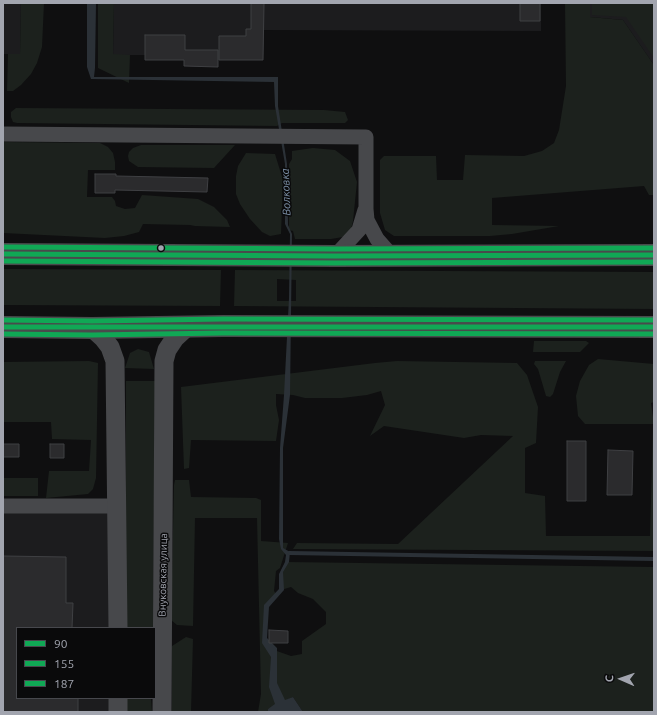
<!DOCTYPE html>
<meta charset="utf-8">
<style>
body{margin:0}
#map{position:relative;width:657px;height:715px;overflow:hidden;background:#0f0f10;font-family:Ubuntu,sans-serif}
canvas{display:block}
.frame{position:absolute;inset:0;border:4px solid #a2a5af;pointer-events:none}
.legend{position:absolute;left:16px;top:627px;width:140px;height:72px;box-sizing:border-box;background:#0a0a0b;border:1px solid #47484d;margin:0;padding:5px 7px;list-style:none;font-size:12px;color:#a2a5af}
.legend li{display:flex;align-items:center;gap:8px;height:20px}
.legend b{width:20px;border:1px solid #47484d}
.north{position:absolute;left:601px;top:659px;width:40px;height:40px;-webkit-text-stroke:3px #0a0a0b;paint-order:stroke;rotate:272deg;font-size:11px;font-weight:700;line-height:16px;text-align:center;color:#a2a5af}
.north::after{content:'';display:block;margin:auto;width:14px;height:18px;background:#a2a5af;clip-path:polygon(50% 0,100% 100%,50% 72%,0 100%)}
</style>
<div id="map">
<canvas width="657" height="715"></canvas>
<div class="frame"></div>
<ul class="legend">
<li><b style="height:5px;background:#10a855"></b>90</li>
<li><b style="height:5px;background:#10a855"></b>155</li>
<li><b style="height:5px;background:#10a855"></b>187</li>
</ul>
<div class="north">С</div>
</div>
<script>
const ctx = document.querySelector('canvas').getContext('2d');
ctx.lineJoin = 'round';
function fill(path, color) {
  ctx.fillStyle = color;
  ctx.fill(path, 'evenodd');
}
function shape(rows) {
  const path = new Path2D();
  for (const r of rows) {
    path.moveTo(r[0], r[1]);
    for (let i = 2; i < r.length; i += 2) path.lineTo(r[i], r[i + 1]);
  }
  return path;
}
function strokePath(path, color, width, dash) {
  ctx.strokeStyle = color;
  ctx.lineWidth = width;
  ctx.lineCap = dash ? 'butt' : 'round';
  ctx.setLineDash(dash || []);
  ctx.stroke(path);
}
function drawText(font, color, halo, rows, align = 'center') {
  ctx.font = font + ' Ubuntu,sans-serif';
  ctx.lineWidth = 3;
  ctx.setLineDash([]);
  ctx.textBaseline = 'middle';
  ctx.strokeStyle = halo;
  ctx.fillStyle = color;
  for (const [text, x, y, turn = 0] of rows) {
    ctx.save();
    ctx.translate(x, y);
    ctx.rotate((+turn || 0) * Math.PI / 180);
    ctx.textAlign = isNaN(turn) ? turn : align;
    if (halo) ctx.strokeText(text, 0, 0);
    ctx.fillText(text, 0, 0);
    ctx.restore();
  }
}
fill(shape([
 [3,3,21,3,20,54,3,54],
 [114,3,541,3,541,31,264,30,263,60,218,60,218,67,184,66,184,60,145,55,113,55],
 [590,3,654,3,654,65,623,20,590,17],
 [3,506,111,508,110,628,17,628,17,698,109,698,109,712,3,712]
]), '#1c1c1e');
fill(shape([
 [21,3,44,3,42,47,37,63,31,74,21,85,13,91,7,91,8,54,20,54],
 [98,3,114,3,113,54,130,55,129,83,98,68],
 [565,3,590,3,590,17,623,20,654,65,654,195,649,195,644,186,492,198,492,225,559,226,512,234,490,236,394,236,385,230,380,213,380,160,384,156,436,156,437,180,463,180,465,155,524,156,542,151,554,143,559,130,566,86],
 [592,3,654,3,654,58,626,17,592,15],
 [16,108,324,110,345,112,348,120,345,123,282,123,277,126,17,123,13,122,11,117,11,112],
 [3,142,100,143,108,147,113,153,115,162,115,170,88,170,87,197,112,197,115,201,116,206,125,209,135,208,142,195,198,199,214,207,227,220,230,227,195,226,190,225,143,224,139,232,124,236,105,238,3,233],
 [141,145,235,145,214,168,138,167,129,161,128,156,129,152,133,148],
 [313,148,335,150,350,161,357,182,353,221,350,233,343,237,331,239,295,239,293,231,289,230,289,164,292,159,292,151],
 [246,153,275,154,283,180,281,234,270,236,262,232,250,219,240,204,236,194,236,176,238,166],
 [3,269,221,270,220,306,3,305],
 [235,270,654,272,654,309,234,306],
 [277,279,296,280,296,301,277,301],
 [534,341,586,341,589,343,580,352,533,352],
 [138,349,149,352,154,369,125,368,130,353],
 [598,359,654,364,654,402,651,403,653,417,654,418,654,551,293,549,297,543,398,544,513,436,481,435,464,438,384,426,370,436,385,405,381,391,367,395,342,398,305,398,293,395,276,394,276,405,279,420,276,441,191,440,189,468,184,469,181,387,375,363,397,361,517,363,527,375,538,407,536,443,525,448,525,493,545,496,546,536,650,536,653,424,585,424,578,416,576,396,580,381,589,365],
 [89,361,98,363,96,478,93,489,88,494,46,498,49,471,89,471,91,440,52,439,51,422,3,422,3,362],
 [535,361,566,361,560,372,553,394,550,397,546,396,538,369,534,364],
 [126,381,155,381,153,628,126,628],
 [3,478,38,478,38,496,3,496],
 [175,480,189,480,191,497,256,498,261,500,261,541,288,543,280,568,276,571,274,591,277,595,266,606,264,639,274,650,291,656,302,654,302,641,326,624,326,612,313,599,298,593,291,587,281,590,282,572,287,562,654,567,654,712,303,712,293,697,268,709,268,712,258,712,261,694,257,518,195,518,193,626,177,625,171,620,174,485],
 [186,637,193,639,191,712,172,712,172,646],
 [125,698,151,698,152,712,124,712]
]), '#1c211d');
fill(shape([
 [87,3,96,3,95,68,94,77,278,77,278,106,287,164,288,225,292,234,290,395,283,448,283,548,290,552,289,562,283,572,284,590,269,607,267,638,277,648,277,683,285,700,293,697,303,712,268,712,268,709,275,704,269,687,271,657,262,643,264,605,279,589,279,574,285,562,286,555,281,549,279,539,280,448,284,395,289,298,290,234,285,224,285,164,275,106,274,82,91,79,87,67]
]), '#2b3137');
strokePath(shape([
 [289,553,654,559]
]), '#2b3137', 4);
const building = shape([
 [251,3,264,3,263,60,219,60,219,36,246,36,246,29,251,29,251,3],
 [520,3,540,3,540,21,520,21,520,3],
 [145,35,185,35,185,50,218,50,218,67,184,66,184,60,145,60,145,35],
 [95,174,116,174,116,176,208,178,207,192,115,190,115,193,95,193,95,174],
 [567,441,586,441,586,501,567,501,567,441],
 [3,444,19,444,19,457,3,457,3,444],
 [50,444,64,444,64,458,50,458,50,444],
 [608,450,633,451,632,495,607,495,608,450],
 [3,556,66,557,66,603,73,603,72,628,17,628,17,698,78,698,78,712,3,712,3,556],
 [269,630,288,631,288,643,269,643,269,630]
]);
fill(building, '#2b2b2d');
strokePath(building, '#3f4043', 1);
strokePath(shape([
 [3,134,366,137,366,209,367,220,377,239,392,256],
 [335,256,359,230,365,210],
 [3,506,117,506]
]), '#47484b', 15);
strokePath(shape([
 [92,328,103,338,110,347,115,361,118,628],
 [118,698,118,712],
 [162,712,164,361,167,350,175,338,188,326]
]), '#47484b', 19);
strokePath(shape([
 [3,254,335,256,654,255],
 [3,327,92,328,223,326,654,327]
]), '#494a4c', 22);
strokePath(shape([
 [3,254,335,256,654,255],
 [3,327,654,327]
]), '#10a855', 5);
strokePath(shape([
 [3,261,335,263,654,262],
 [3,334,92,335,223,333,654,334]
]), '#10a855', 5);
strokePath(shape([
 [3,247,335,249,654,248],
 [3,320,92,321,223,319,654,320]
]), '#10a855', 5);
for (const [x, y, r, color] of [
 [161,248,3.5,"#a2a5af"]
]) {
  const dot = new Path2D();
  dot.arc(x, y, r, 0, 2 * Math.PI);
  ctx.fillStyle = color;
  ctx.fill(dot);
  strokePath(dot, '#0a0a0b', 1.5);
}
drawText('10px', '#a2a5af', '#0a0a0b', [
 ["Внуковская улица",163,575,-89]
]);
drawText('italic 11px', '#7c90a7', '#0a0a0b', [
 ["Волковка",286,192,-92]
]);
</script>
